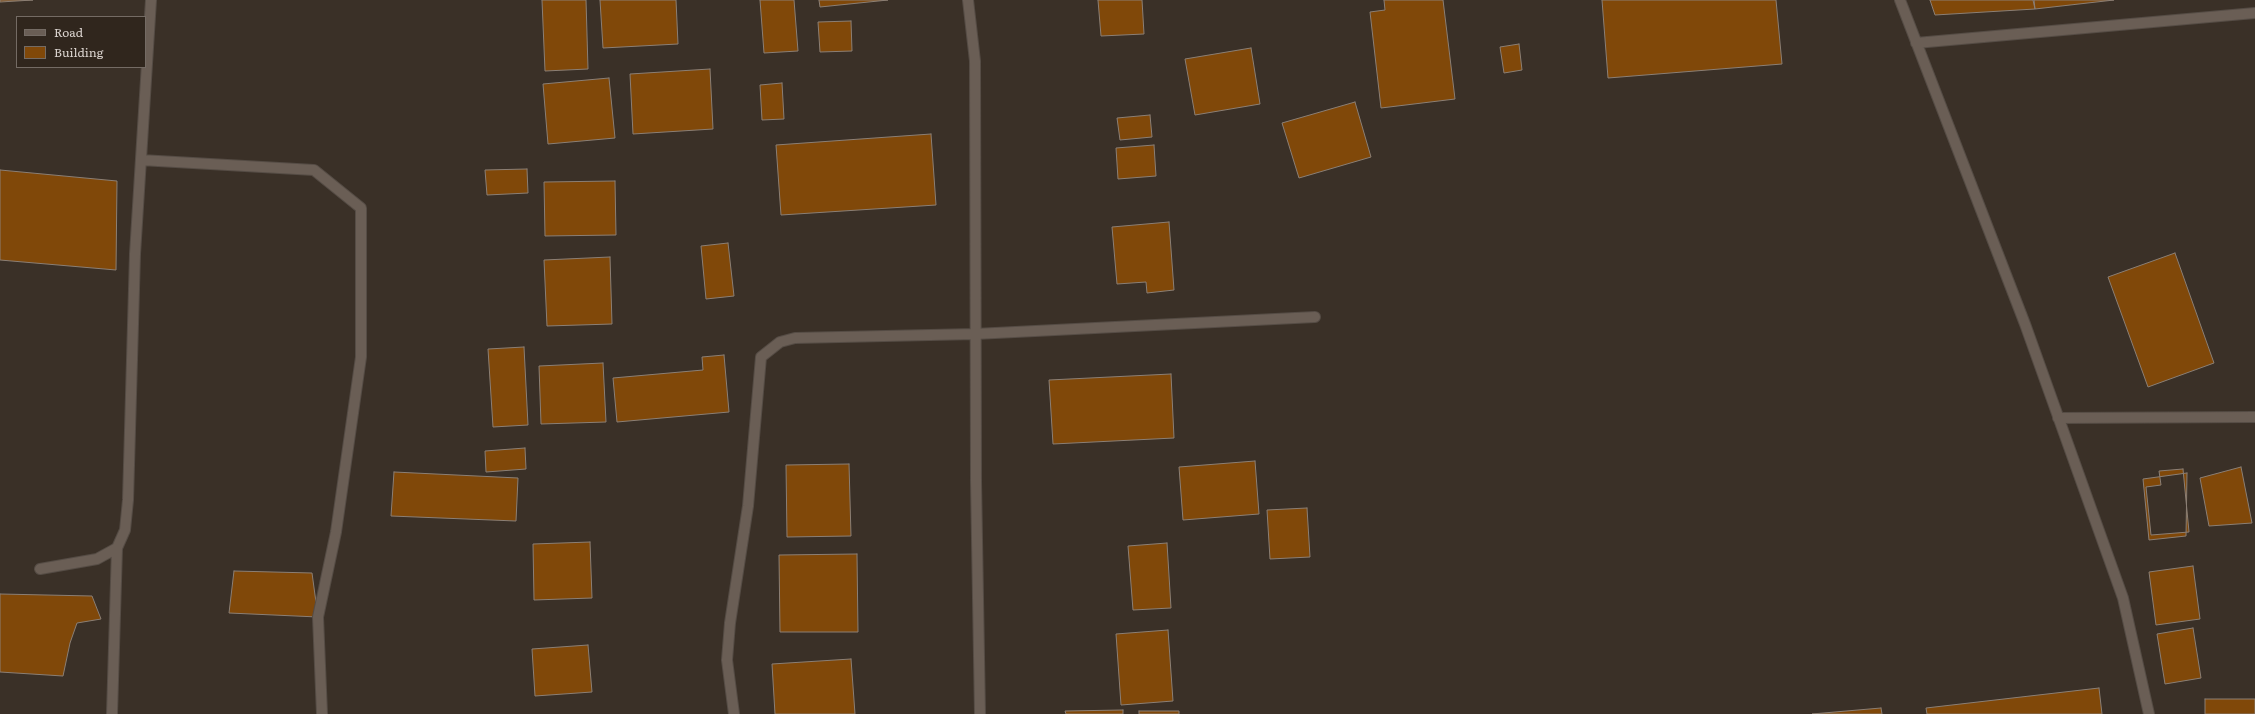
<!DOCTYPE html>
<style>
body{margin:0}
#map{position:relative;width:2255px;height:714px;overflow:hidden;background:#3a3027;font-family:Literata,serif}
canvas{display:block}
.legend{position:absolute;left:16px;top:16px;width:130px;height:52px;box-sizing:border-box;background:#30261d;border:1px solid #746b64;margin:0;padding:5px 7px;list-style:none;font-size:12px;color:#dad3ce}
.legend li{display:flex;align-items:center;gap:8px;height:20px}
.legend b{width:20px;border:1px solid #746b64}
</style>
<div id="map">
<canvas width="2255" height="714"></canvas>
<ul class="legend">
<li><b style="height:5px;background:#6a5e55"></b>Road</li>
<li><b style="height:11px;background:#804809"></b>Building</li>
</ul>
</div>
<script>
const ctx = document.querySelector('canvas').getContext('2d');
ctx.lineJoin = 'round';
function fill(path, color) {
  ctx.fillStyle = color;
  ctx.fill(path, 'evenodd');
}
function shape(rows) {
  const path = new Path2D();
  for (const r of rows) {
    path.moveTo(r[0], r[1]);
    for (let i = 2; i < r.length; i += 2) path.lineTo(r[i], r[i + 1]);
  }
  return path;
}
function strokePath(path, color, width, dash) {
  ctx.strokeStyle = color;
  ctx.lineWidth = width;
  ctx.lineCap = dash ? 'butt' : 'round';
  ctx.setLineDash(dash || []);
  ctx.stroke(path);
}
const building = shape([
 [0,0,33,0,0,2,0,0],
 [542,0,586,0,588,69,545,71,542,0],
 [600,0,676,0,678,44,603,48,600,0],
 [760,0,794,0,798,51,764,53,760,0],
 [819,0,888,0,820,7,819,0],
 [1098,0,1142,0,1144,34,1101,36,1098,0],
 [1384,0,1443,0,1455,99,1381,108,1370,12,1385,10,1384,0],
 [1602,0,1776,0,1782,64,1608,78,1602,0],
 [1930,0,2033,0,2035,9,1935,15,1930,0],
 [2034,0,2114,0,2035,9,2034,0],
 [851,21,852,51,820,52,818,22,851,21],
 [1519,44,1522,70,1504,73,1500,47,1519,44],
 [1251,48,1260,104,1195,115,1185,59,1251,48],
 [710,69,713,129,633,134,630,74,710,69],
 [609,78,615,138,548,144,543,84,609,78],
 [782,83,784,119,762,120,760,85,782,83],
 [1355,102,1371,157,1299,178,1282,123,1355,102],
 [1150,115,1152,137,1120,140,1117,118,1150,115],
 [931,134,936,205,781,215,776,145,931,134],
 [1154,145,1156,176,1118,179,1116,148,1154,145],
 [527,169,528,193,487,195,485,170,527,169],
 [0,170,117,181,116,270,0,260,0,170],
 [615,181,616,235,545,236,544,182,615,181],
 [1169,222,1174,290,1147,293,1146,282,1117,284,1112,227,1169,222],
 [728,243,734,296,706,299,701,246,728,243],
 [2175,253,2214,363,2148,387,2108,277,2175,253],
 [610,257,612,324,547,326,544,260,610,257],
 [524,347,528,425,493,427,488,349,524,347],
 [724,355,729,412,617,422,613,378,703,370,702,357,724,355],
 [603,363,606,422,541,424,539,366,603,363],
 [1171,374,1174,438,1053,444,1049,380,1171,374],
 [525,448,526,469,486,472,485,451,525,448],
 [1255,461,1259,514,1183,520,1179,467,1255,461],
 [849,464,851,536,787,537,786,465,849,464],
 [2241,467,2252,523,2209,526,2200,478,2241,467],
 [2183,469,2189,532,2151,535,2146,487,2161,485,2159,471,2183,469],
 [394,472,518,478,516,521,391,516,394,472],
 [2187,473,2186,536,2149,540,2143,479,2187,473],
 [1307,508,1310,557,1270,559,1267,510,1307,508],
 [590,542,592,598,534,600,533,544,590,542],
 [1167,543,1171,608,1133,610,1128,546,1167,543],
 [857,554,858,632,780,632,779,555,857,554],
 [2193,566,2200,619,2156,625,2149,572,2193,566],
 [234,571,312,573,318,617,229,613,234,571],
 [0,594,92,596,101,619,77,623,70,643,63,676,0,672,0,594],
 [2193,628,2201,678,2165,684,2157,634,2193,628],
 [1168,630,1173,701,1121,705,1116,634,1168,630],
 [588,645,592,692,535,696,532,649,588,645],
 [851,659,855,714,775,714,772,664,851,659],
 [2099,688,2102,714,1927,714,1926,708,2099,688],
 [2205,699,2255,699,2255,714,2205,714,2205,699],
 [1881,708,1882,714,1812,714,1881,708],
 [1123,710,1123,714,1066,714,1065,711,1123,710],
 [1139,711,1179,711,1179,714,1139,714,1139,711]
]);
fill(building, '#804809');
strokePath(building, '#8b7f75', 1);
const street = shape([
 [968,0,975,61,976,481,980,714],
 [1900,0,2025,324,2123,598,2149,714],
 [1916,43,2255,13],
 [141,160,314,170,361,208,361,357,336,532,318,617,322,714],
 [2058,418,2255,417],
 [40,569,97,559,117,548,125,530,128,500,135,254,151,0],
 [112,714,117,548],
 [734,714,727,660,730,623,748,506,761,357,780,342,795,338,975,334,1315,317]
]);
strokePath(street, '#554c45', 12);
strokePath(street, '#6a5e55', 10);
</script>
